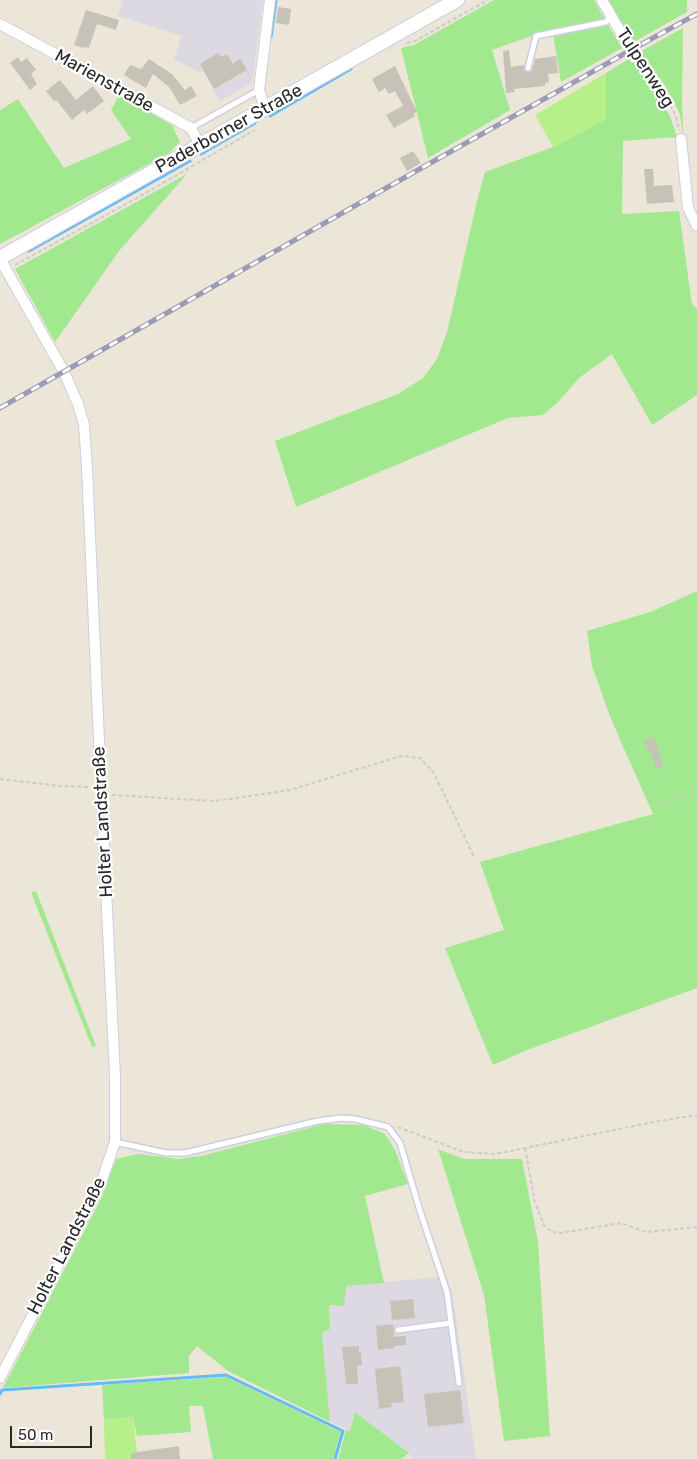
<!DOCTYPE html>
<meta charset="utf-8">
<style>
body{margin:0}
#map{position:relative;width:697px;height:1459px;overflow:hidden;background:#ece6d8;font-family:Rubik,sans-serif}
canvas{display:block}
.scale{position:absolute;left:10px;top:1426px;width:82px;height:22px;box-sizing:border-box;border:2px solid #282828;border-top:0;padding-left:6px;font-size:15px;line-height:18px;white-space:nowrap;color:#282828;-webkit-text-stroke:4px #fff;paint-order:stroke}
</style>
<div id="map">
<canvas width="697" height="1459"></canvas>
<div class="scale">50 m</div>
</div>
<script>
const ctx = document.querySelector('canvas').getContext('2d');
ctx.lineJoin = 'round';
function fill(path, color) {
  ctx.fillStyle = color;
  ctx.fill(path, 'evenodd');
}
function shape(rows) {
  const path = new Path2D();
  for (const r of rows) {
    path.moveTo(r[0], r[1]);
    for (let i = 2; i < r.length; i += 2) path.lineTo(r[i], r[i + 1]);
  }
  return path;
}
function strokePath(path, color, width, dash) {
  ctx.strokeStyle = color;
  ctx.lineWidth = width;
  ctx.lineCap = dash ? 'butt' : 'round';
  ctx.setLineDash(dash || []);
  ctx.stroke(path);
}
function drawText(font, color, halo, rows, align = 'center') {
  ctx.font = font + ' Rubik,sans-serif';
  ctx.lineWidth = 4.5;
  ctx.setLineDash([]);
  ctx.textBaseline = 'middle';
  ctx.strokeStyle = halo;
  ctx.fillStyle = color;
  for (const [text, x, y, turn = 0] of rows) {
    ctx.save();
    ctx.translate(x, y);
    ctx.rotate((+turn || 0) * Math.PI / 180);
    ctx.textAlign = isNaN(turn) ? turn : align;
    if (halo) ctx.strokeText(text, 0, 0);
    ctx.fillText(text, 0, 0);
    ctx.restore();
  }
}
fill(shape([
 [123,0,263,0,252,83,220,101,203,71,199,72,194,70,174,59,182,36,118,16],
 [446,1276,453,1296,476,1459,412,1459,409,1453,355,1412,350,1431,330,1422,322,1333,330,1329,329,1305,346,1286]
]), '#ddd9e3');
fill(shape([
 [494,0,594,0,605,19,595,23,540,33,492,50,510,110,428,158,401,48,414,45],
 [607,0,687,0,687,12,632,43],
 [608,25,622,48,561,82,553,35],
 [683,28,682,98,683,137,680,114,664,84,638,53],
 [629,59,631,63,634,62,670,116,677,137,623,141,622,214,679,211,692,304,697,309,697,395,652,425,612,354,579,378,558,402,543,415,508,418,296,507,275,441,398,394,423,378,437,359,447,332,477,201,485,172,553,147,606,119,606,73],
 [119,95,172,125,180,142,169,153,0,244,0,110,18,99,64,168,131,139,111,110],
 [187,174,119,251,55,342,15,269],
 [697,591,697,988,527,1050,493,1065,445,948,504,930,480,862,653,814,611,719,592,666,587,631,653,611],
 [36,891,96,1046,92,1047,31,892],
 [324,1124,364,1125,385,1134,395,1150,408,1184,365,1196,384,1283,346,1286,344,1306,329,1305,330,1329,322,1333,330,1422,228,1371,197,1346,189,1356,189,1373,3,1388,102,1197,116,1159,138,1154,178,1159,201,1156],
 [438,1149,464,1159,522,1159,538,1242,550,1436,504,1441,484,1295],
 [226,1377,341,1432,333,1459,213,1459,203,1406,189,1406,191,1432,137,1436,133,1417,104,1420,102,1385],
 [355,1412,409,1453,401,1459,338,1459,346,1430,350,1431]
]), '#a1e88f');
fill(shape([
 [606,73,606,119,553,147,535,115],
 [133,1417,138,1459,105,1459,104,1420]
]), '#b7f089');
strokePath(shape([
 [271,37,276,0],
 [270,116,351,69],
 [201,154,255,123],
 [29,251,190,161],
 [0,1394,2,1390,226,1375,343,1431,335,1459]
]), '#61bcf8', 3);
fill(shape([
 [278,7,291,9,289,25,276,23],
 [86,10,119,20,116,30,97,24,89,48,84,47,84,48,74,45],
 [509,50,511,67,524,65,525,71,529,72,532,70,535,59,556,56,558,73,548,74,549,82,545,83,545,86,514,89,515,92,506,93,503,51],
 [218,53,221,57,227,54,233,64,240,58,247,70,214,89,200,64],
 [18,57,21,62,27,58,36,70,31,74,37,84,30,90,10,63],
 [149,59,172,74,185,90,191,86,197,96,180,105,170,88,153,74,146,88,124,75,130,65,141,69],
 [395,66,417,112,414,113,415,116,394,128,386,115,403,106,395,91,389,94,385,88,379,92,372,79],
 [60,80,76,100,93,86,104,101,87,114,84,110,72,120,56,100,54,101,46,91],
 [413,151,421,163,407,171,400,158],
 [644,169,653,169,654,186,672,185,674,202,647,204],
 [654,737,663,766,657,769,648,748,647,748,644,740],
 [413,1299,415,1318,392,1320,390,1301],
 [393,1324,394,1337,406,1336,406,1345,394,1346,394,1348,378,1350,376,1326],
 [359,1346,359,1352,361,1352,362,1365,357,1366,358,1384,346,1384,342,1347],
 [400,1366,404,1402,391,1403,392,1407,379,1409,375,1369],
 [460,1390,464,1423,428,1427,424,1394],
 [179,1446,180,1459,131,1459,131,1453]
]), '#c7c2b8');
const lane = shape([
 [528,68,536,36,606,22,611,16],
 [191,128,259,90],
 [115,1142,166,1153,185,1153,318,1121,341,1118,355,1119,388,1127,400,1143,420,1211,447,1292,459,1383],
 [398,1330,451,1323]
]);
const street = shape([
 [602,0,624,38],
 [0,24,191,128,200,145],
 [265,108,259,90,270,0],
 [681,139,688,208,697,226],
 [0,259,64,372,78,404,84,424,87,467,101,786,115,1076,115,1142,101,1183,0,1378]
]);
const secondary = shape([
 [0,258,457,0]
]);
strokePath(lane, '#cdcee3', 8);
strokePath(street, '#cdcee3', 12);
strokePath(secondary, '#cdcee3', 16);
strokePath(shape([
 [407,43,415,41,488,0],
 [629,47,664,92,676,117,679,130],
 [15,265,137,198,255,130],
 [0,779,60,786,90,787],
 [112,795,215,801,290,790,401,756,420,758,434,773,475,859],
 [659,804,697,792],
 [398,1127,464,1152,495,1154,659,1121,697,1115],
 [525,1148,535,1203,544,1225,552,1232,561,1233,621,1223,646,1232,697,1227]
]), '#cbcbcb', 2, [4, 2.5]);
strokePath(lane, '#fff', 5);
strokePath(street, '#fff', 10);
strokePath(secondary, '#fff', 14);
const rail = shape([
 [0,408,395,183,631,50,697,14]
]);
strokePath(rail, '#9a9bb4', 5);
strokePath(rail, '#fff', 3, [9]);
drawText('18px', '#282828', '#fff', [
 ["Tulpenweg",645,68,57],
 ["Marienstraße",104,81,29],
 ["Paderborner Straße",229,129,-29],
 ["Holter Landstraße",103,822,-93],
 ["Holter Landstraße",67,1246,-63]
]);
</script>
